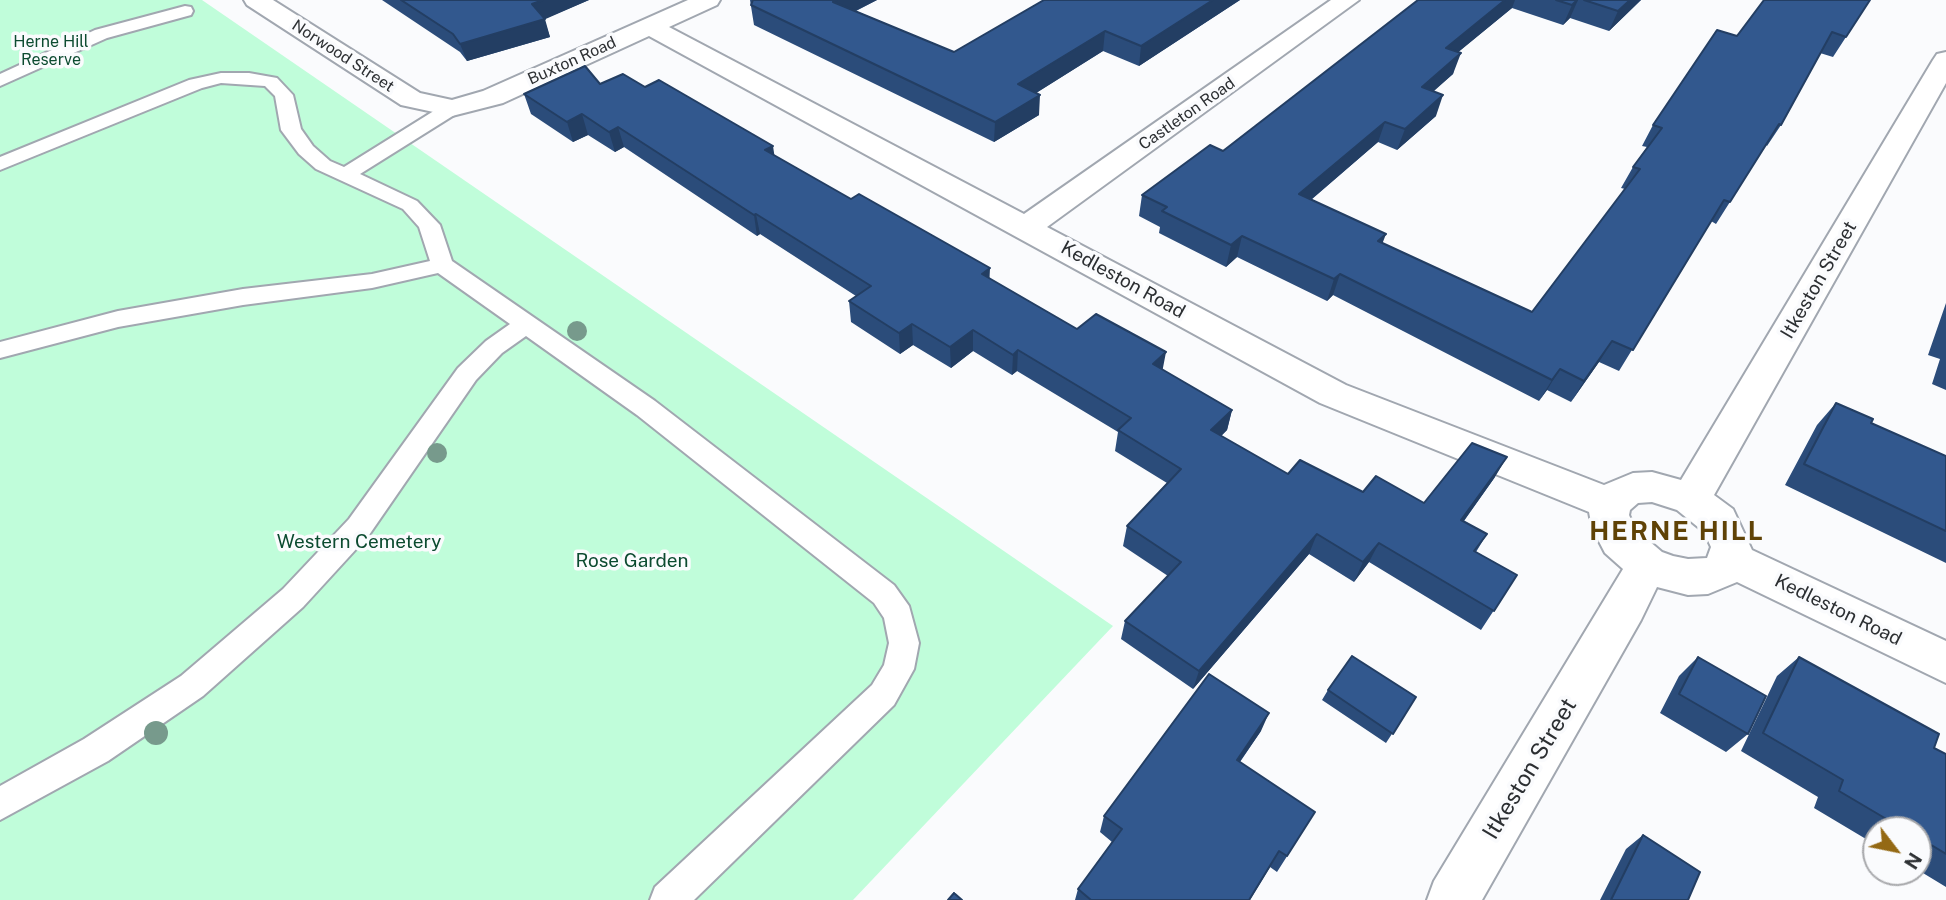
<!DOCTYPE html>
<style>
body{margin:0}
#map{position:relative;width:1946px;height:900px;overflow:hidden;background:#fafbfd;font-family:"Public Sans",sans-serif}
canvas{display:block}
.north{position:absolute;left:1862px;top:816px;width:70px;height:70px;box-sizing:border-box;background:#fafbfd;border:2px solid #a8a9ac;border-radius:50%;rotate:122deg;font-size:19px;font-weight:700;line-height:28px;text-align:center;color:#2c2f32}
.north::after{content:'';display:block;margin:auto;width:24px;height:32px;background:#946914;clip-path:polygon(50% 0,100% 100%,50% 72%,0 100%)}
</style>
<div id="map">
<canvas width="1946" height="900"></canvas>
<div class="north">N</div>
</div>
<script>
const ctx = document.querySelector('canvas').getContext('2d');
ctx.lineJoin = 'round';
function fill(path, color) {
  ctx.fillStyle = color;
  ctx.fill(path, 'evenodd');
}
function shape(rows) {
  const path = new Path2D();
  for (const r of rows) {
    path.moveTo(r[0], r[1]);
    for (let i = 2; i < r.length; i += 2) path.lineTo(r[i], r[i + 1]);
  }
  return path;
}
function strokePath(path, color, width, dash) {
  ctx.strokeStyle = color;
  ctx.lineWidth = width;
  ctx.lineCap = dash ? 'butt' : 'round';
  ctx.setLineDash(dash || []);
  ctx.stroke(path);
}
function drawText(font, color, halo, rows, align = 'center') {
  ctx.font = font + ' "Public Sans",sans-serif';
  ctx.lineWidth = 7;
  ctx.setLineDash([]);
  ctx.textBaseline = 'middle';
  ctx.strokeStyle = halo;
  ctx.fillStyle = color;
  for (const [text, x, y, turn = 0] of rows) {
    ctx.save();
    ctx.translate(x, y);
    ctx.rotate((+turn || 0) * Math.PI / 180);
    ctx.textAlign = isNaN(turn) ? turn : align;
    if (halo) ctx.strokeText(text, 0, 0);
    ctx.fillText(text, 0, 0);
    ctx.restore();
  }
}
fill(shape([
 [0,0,202,0,1113,626,853,900,0,900]
]), '#c0fdda');
const lane = shape([
 [185,6,191,7,193,11,191,15,107,38,0,86,0,74,95,30,185,6],
 [221,73,249,73,277,78,293,95,301,129,313,146,330,161,344,167,445,104,459,104,461,108,459,112,360,174,417,201,440,225,452,261,655,401,894,585,909,606,919,643,914,669,894,705,694,900,650,900,655,887,872,685,884,665,889,643,884,618,874,603,637,415,526,336,502,353,476,380,369,535,303,607,203,696,108,761,0,820,0,786,84,739,181,676,283,589,349,519,458,368,486,341,510,324,438,273,372,288,243,305,118,327,0,358,0,342,118,311,243,289,372,274,430,261,419,227,403,209,316,169,299,154,281,130,275,96,265,86,221,83,202,88,0,170,0,157,189,80,221,73]
]);
const street = shape([
 [244,0,273,0,420,93,452,100,483,91,688,0,720,0,717,5,669,27,1024,214,1331,0,1359,0,1047,227,1346,385,1604,485,1633,473,1652,472,1681,480,1933,60,1937,54,1946,52,1946,83,1714,495,1733,509,1752,550,1946,641,1946,683,1737,582,1708,594,1688,595,1657,587,1641,620,1482,900,1427,900,1434,881,1623,569,1605,553,1592,528,1589,512,1320,403,649,36,503,103,452,116,401,105,247,5,244,0],
 [1652,502,1677,510,1704,532,1711,547,1707,558,1688,559,1673,556,1662,552,1635,529,1629,515,1630,510,1638,503,1652,502]
]);
strokePath(lane, '#a1a7b0', 4);
strokePath(street, '#a1a7b0', 4);
fill(lane, '#fff');
fill(street, '#fff');
ctx.fillStyle = '#779a8c';
for (const [x, y, r] of [
 [577,331,10],
 [437,453,10],
 [156,733,12]
]) {
  ctx.beginPath();
  ctx.arc(x, y, r, 0, 2 * Math.PI);
  ctx.fill();
}
fill(shape([
 [382,0,589,0,544,19,550,37,467,61,460,52],
 [750,0,877,0,856,11,954,52,1044,0,1240,0,1139,66,1103,51,1036,93,1039,115,994,142,754,25],
 [1418,0,1641,0,1609,31,1570,18,1563,25,1512,8,1458,52,1453,74,1433,91,1436,116,1397,150,1378,142,1311,200,1383,243,1532,312,1625,189,1621,188,1633,167,1647,147,1642,146,1653,125,1737,36,1870,0,1833,57,1820,53,1781,125,1767,146,1766,145,1716,224,1711,221,1619,371,1599,362,1571,402,1547,390,1539,401,1333,295,1327,301,1237,257,1226,267,1159,233,1160,227,1139,216,1142,195,1223,151],
 [600,84,645,87,775,156,1077,329,1163,370,1232,410,1227,430,1221,436,1288,474,1363,492,1424,503,1495,477,1464,521,1487,534,1476,552,1517,575,1481,630,1369,562,1354,582,1309,554,1193,689,1121,639,1125,621,1168,576,1123,546,1127,526,1167,483,1115,451,1118,432,1017,371,1012,375,973,351,951,368,913,345,900,354,851,322,849,301,856,296,760,234,757,236,624,147,615,152,588,135,573,142,531,114,524,94],
 [1946,303,1946,390,1932,384,1940,359,1928,355],
 [1836,403,1871,423,1946,456,1946,563,1785,485,1817,425],
 [1698,657,1748,734,1726,752,1660,713,1679,676],
 [1799,657,1934,748,1946,754,1946,887,1918,870,1918,830,1876,830,1876,845,1814,808,1818,797,1741,751,1777,676],
 [1328,690,1416,697,1386,743,1322,700],
 [1261,731,1240,762,1305,828,1277,872,1270,867,1250,900,1075,900,1078,889,1112,842,1100,832,1104,816],
 [1643,835,1688,900,1600,900,1626,849]
]), '#2b4c7a');
fill(shape([
 [543,0,589,0,541,21,545,19,550,37,467,61,460,44,532,4],
 [837,0,877,0,835,21,833,2],
 [1213,0,1240,0,1139,66,1141,46],
 [1505,0,1515,0,1512,8,1439,68,1446,48],
 [1577,0,1578,0,1570,18,1563,25,1572,5],
 [1630,0,1641,0,1609,31,1618,11],
 [1105,31,1103,51,1017,105,1018,84],
 [1461,53,1453,74,1415,108,1422,87],
 [1040,95,1039,115,994,142,995,122],
 [1443,95,1436,116,1397,150,1405,129],
 [582,114,588,135,573,142,567,122],
 [1385,122,1378,142,1293,215,1299,194],
 [618,127,624,147,615,152,609,132],
 [773,146,776,166,765,150],
 [756,214,760,234,757,236,754,215],
 [1386,234,1378,255,1378,241],
 [1242,236,1237,257,1226,267,1231,245],
 [990,268,989,289,982,274],
 [1340,274,1333,295,1327,301,1334,279],
 [912,324,913,345,900,354,899,333],
 [973,330,973,351,951,368,950,347],
 [1612,341,1599,362,1571,402,1584,381],
 [1018,350,1017,371,1012,375,1013,355],
 [1166,352,1162,373,1153,364],
 [1560,369,1547,390,1539,401,1552,380],
 [1232,410,1227,430,1206,451,1211,430],
 [1507,457,1495,477,1450,540,1461,520],
 [1317,534,1309,554,1193,689,1199,671],
 [1379,543,1369,562,1354,582,1363,562],
 [1269,713,1261,731,1229,777,1237,760]
]), '#233e63');
const building = shape([
 [401,0,543,0,532,4,545,19,460,44,453,34,401,0],
 [753,0,837,0,833,2,954,52,1044,0,1213,0,1141,46,1105,31,1018,84,1040,95,995,122,751,5,753,0],
 [1418,0,1505,0,1446,48,1461,53,1422,87,1443,95,1405,129,1385,122,1299,194,1386,234,1378,241,1532,312,1640,169,1633,167,1662,128,1653,125,1717,30,1737,36,1764,0,1870,0,1846,37,1832,32,1781,125,1779,124,1730,202,1724,200,1633,350,1612,341,1584,381,1560,369,1552,380,1340,274,1334,279,1242,236,1231,245,1162,211,1167,207,1142,195,1210,145,1223,151,1418,0],
 [1556,0,1577,0,1572,5,1556,0],
 [1584,0,1630,0,1618,11,1584,0],
 [585,66,600,84,623,74,645,87,659,80,773,146,765,150,851,199,859,194,990,268,982,274,1077,329,1096,314,1166,352,1153,364,1232,410,1211,430,1288,474,1300,460,1363,492,1376,476,1424,503,1472,443,1507,457,1461,520,1487,534,1474,551,1517,575,1494,611,1379,543,1363,562,1317,534,1199,671,1125,621,1181,562,1127,526,1181,469,1118,430,1131,418,1018,350,1013,355,973,330,950,347,912,324,899,333,849,301,871,286,756,214,754,215,618,127,609,132,582,114,567,122,524,94,585,66],
 [1836,403,1873,419,1871,423,1946,456,1946,531,1804,464,1836,403],
 [1352,656,1416,697,1393,734,1328,690,1352,656],
 [1698,657,1766,696,1748,734,1679,694,1698,657],
 [1799,657,1939,734,1934,748,1946,754,1946,854,1918,837,1918,830,1905,830,1839,791,1843,780,1763,733,1799,657],
 [1209,674,1269,713,1237,760,1315,812,1287,856,1279,851,1249,900,1091,900,1078,889,1122,829,1104,816,1209,674],
 [1643,835,1700,872,1688,900,1611,900,1643,835],
 [954,893,962,900,948,900,954,893]
]);
fill(building, '#32588e');
strokePath(building, '#233e63', 2);
drawText('16px', '#0c4b30', '#fafbfd', [
 ["Herne Hill",51,42],
 ["Reserve",51,60]
]);
drawText('16px', '#2c2f32', '#fafbfd', [
 ["Norwood Street",343,56,33],
 ["Buxton Road",572,61,-24],
 ["Castleton Road",1187,114,-35]
]);
drawText('19px', '#2c2f32', '#fafbfd', [
 ["Kedleston Road",1123,280,29],
 ["Itkeston Street",1819,280,-60],
 ["Kedleston Road",1838,610,26]
]);
drawText('19px', '#0c4b30', '#fafbfd', [
 ["Western Cemetery",359,542],
 ["Rose Garden",632,561]
]);
drawText('23px', '#2c2f32', '#fafbfd', [
 ["Itkeston Street",1530,769,-59]
]);
ctx.letterSpacing = '2px';
drawText('bold 26px', '#5f4206', '#fafbfd', [
 ["HERNE HILL",1677,532]
]);
ctx.letterSpacing = '0px';
</script>
